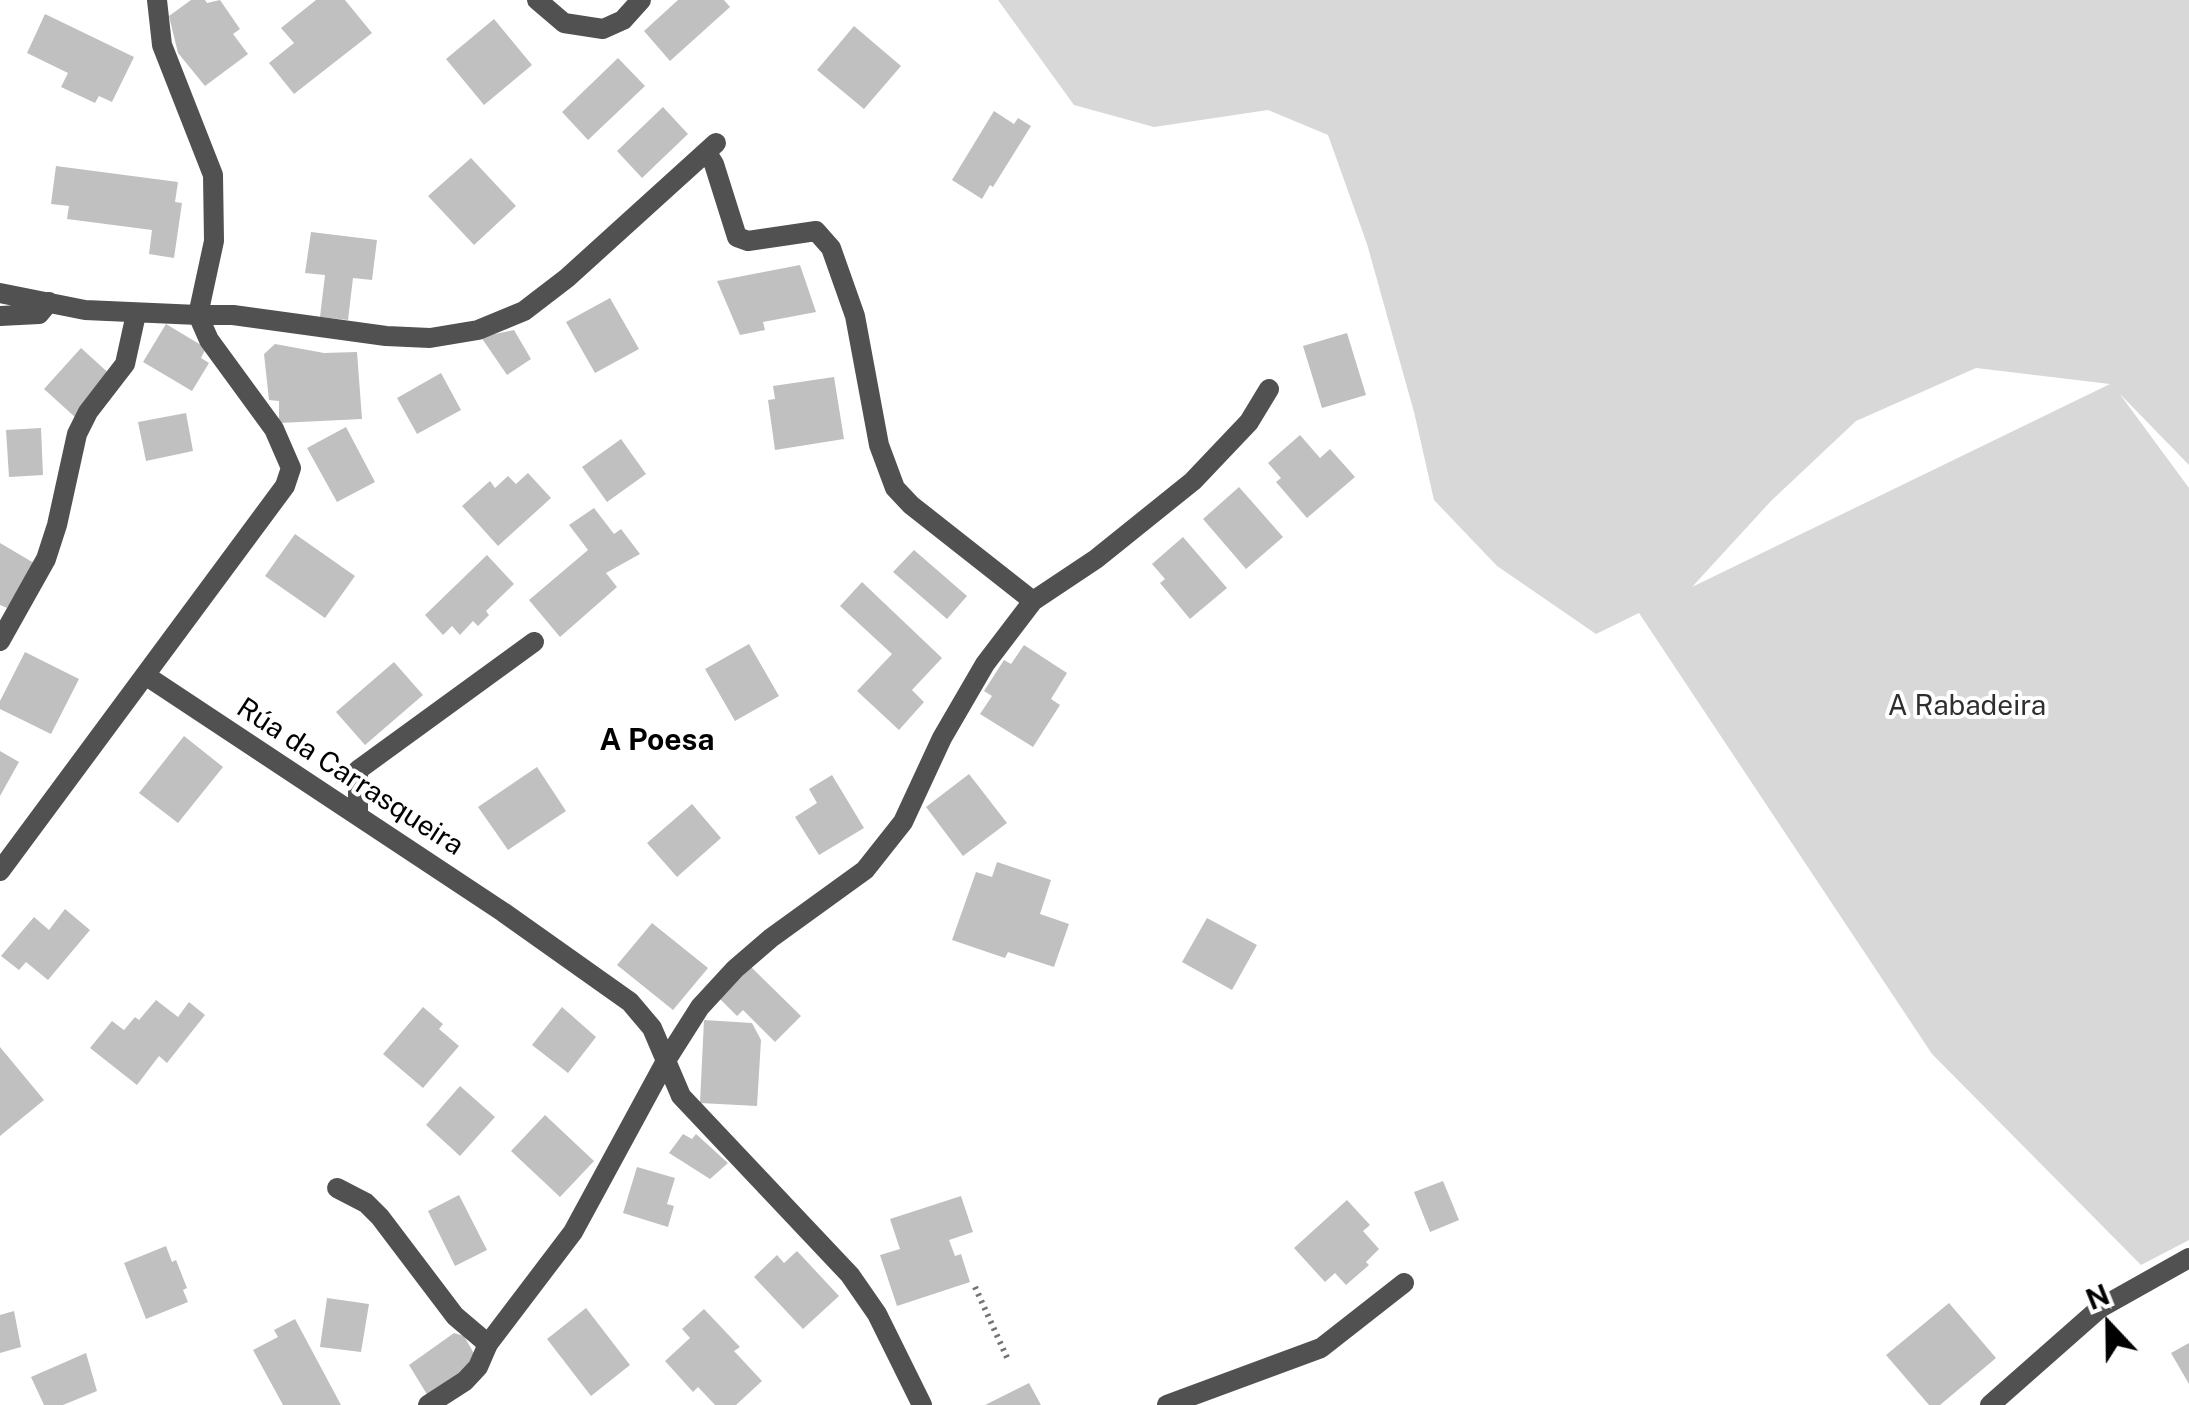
<!DOCTYPE html>
<meta charset="utf-8">
<style>
body{margin:0}
#map{position:relative;width:2189px;height:1405px;overflow:hidden;background:#fff;font-family:"Public Sans",sans-serif}
canvas{display:block}
.north{position:absolute;left:2059px;top:1275px;width:100px;height:100px;-webkit-text-stroke:8px #fff;paint-order:stroke;rotate:338deg;font-size:28px;font-weight:700;line-height:40px;text-align:center;color:#000}
.north::after{content:'';display:block;margin:auto;width:35px;height:45px;background:#000;clip-path:polygon(50% 0,100% 100%,50% 72%,0 100%)}
</style>
<div id="map">
<canvas width="2189" height="1405"></canvas>
<div class="north">N</div>
</div>
<script>
const ctx = document.querySelector('canvas').getContext('2d');
ctx.lineJoin = 'round';
function fill(path, color) {
  ctx.fillStyle = color;
  ctx.fill(path, 'evenodd');
}
function shape(rows) {
  const path = new Path2D();
  for (const r of rows) {
    path.moveTo(r[0], r[1]);
    for (let i = 2; i < r.length; i += 2) path.lineTo(r[i], r[i + 1]);
  }
  return path;
}
function strokePath(path, color, width, dash) {
  ctx.strokeStyle = color;
  ctx.lineWidth = width;
  ctx.lineCap = dash ? 'butt' : 'round';
  ctx.setLineDash(dash || []);
  ctx.stroke(path);
}
function drawText(font, color, halo, rows, align = 'center') {
  ctx.font = font + ' "Public Sans",sans-serif';
  ctx.lineWidth = 8;
  ctx.setLineDash([]);
  ctx.textBaseline = 'middle';
  ctx.strokeStyle = halo;
  ctx.fillStyle = color;
  for (const [text, x, y, turn = 0] of rows) {
    ctx.save();
    ctx.translate(x, y);
    ctx.rotate((+turn || 0) * Math.PI / 180);
    ctx.textAlign = isNaN(turn) ? turn : align;
    if (halo) ctx.strokeText(text, 0, 0);
    ctx.fillText(text, 0, 0);
    ctx.restore();
  }
}
fill(shape([
 [998,0,2189,0,2189,465,2119,393,2189,488,2189,1240,2141,1265,1932,1054,1639,613,1596,634,1497,566,1434,500,1414,412,1367,244,1328,135,1268,110,1154,127,1074,105],
 [1976,368,2110,384,1692,587,1771,501,1856,421]
]), '#d8d8d8');
fill(shape([
 [191,0,205,0,207,3,220,0,240,29,233,34,248,54,205,86,178,53,169,16],
 [316,0,345,0,372,33,294,94,269,63,294,43,281,28],
 [678,0,724,0,730,7,670,61,644,31],
 [45,14,134,57,112,102,99,96,95,103,61,87,68,73,27,53],
 [494,19,532,65,484,105,446,59],
 [854,26,901,66,864,109,817,70],
 [618,58,645,86,588,140,562,112],
 [663,107,688,134,642,178,617,151],
 [994,111,1014,124,1018,118,1031,126,993,187,990,185,982,199,952,180],
 [471,158,516,206,474,245,428,196],
 [56,166,178,182,175,202,182,203,174,258,149,254,152,230,67,219,69,206,51,204],
 [311,232,377,240,372,280,353,278,348,320,320,317,325,275,305,273],
 [800,265,816,312,763,322,765,330,740,335,717,281],
 [610,298,639,349,595,373,566,322],
 [166,324,206,348,201,358,209,363,192,391,143,362],
 [514,330,531,359,507,375,481,337],
 [1347,333,1366,395,1322,408,1303,346],
 [275,344,324,353,357,352,362,419,279,423,279,401,269,400,264,354],
 [81,348,113,377,76,418,44,389],
 [441,373,461,410,417,434,397,398],
 [834,377,844,439,775,450,768,400,775,399,773,386],
 [186,413,193,451,146,461,138,422],
 [346,427,375,482,337,502,307,448],
 [41,428,43,475,9,477,6,430],
 [1300,435,1320,458,1330,449,1355,477,1307,518,1276,482,1281,478,1268,463],
 [621,439,646,474,607,502,582,467],
 [528,473,551,498,498,546,462,506,490,481,495,488,508,476,516,484],
 [1239,487,1283,537,1246,569,1203,519],
 [594,508,614,534,621,529,640,554,606,573,617,587,560,637,529,600,588,550,569,525],
 [295,534,355,576,325,618,265,576],
 [1183,537,1227,588,1190,619,1160,583,1165,579,1152,564],
 [0,543,34,563,7,608,0,605],
 [914,550,967,596,947,619,893,572],
 [487,555,514,584,486,611,489,615,478,626,473,621,460,635,452,626,443,635,425,615],
 [862,582,942,658,912,690,924,702,899,730,857,691,892,654,840,606],
 [749,644,779,696,735,721,705,669],
 [1024,645,1067,673,1051,699,1060,705,1033,747,980,714,992,696,984,691,1004,660,1011,664],
 [25,652,79,679,51,734,0,709,0,701],
 [394,662,423,695,365,745,336,712],
 [184,736,223,767,178,823,139,793],
 [0,751,19,762,0,796],
 [537,767,566,811,508,850,478,807],
 [969,774,1007,823,963,856,926,807],
 [832,775,864,828,819,855,795,817,817,803,809,789],
 [692,804,721,838,677,877,647,843],
 [997,862,1051,880,1040,914,1069,924,1054,967,1008,952,1005,958,952,940,976,872,992,877],
 [65,909,90,930,48,980,26,962,19,970,1,956,34,917,49,930],
 [1207,918,1257,945,1232,990,1182,962],
 [652,923,708,968,673,1010,617,965],
 [749,965,801,1016,775,1042,743,1010,737,1016,717,996],
 [156,1000,178,1017,189,1002,205,1015,167,1063,159,1056,137,1085,90,1048,112,1021,124,1030,135,1017,139,1020],
 [423,1007,443,1024,439,1029,459,1046,423,1088,383,1054],
 [562,1007,596,1037,568,1073,532,1045],
 [704,1020,752,1023,761,1040,757,1106,700,1103],
 [0,1047,44,1100,0,1136],
 [460,1086,495,1117,460,1156,426,1125],
 [545,1115,594,1161,560,1197,511,1151],
 [683,1134,692,1139,696,1134,728,1163,710,1179,669,1153],
 [637,1167,675,1178,667,1204,674,1206,668,1227,623,1213],
 [1443,1181,1459,1220,1430,1232,1414,1192],
 [459,1195,487,1250,455,1266,428,1211],
 [961,1196,973,1232,949,1240,955,1256,961,1254,970,1282,897,1306,880,1255,900,1249,890,1219],
 [1347,1200,1370,1225,1363,1231,1379,1249,1366,1262,1369,1265,1346,1285,1335,1273,1325,1282,1294,1248],
 [166,1246,172,1262,176,1260,187,1288,183,1290,188,1302,146,1319,124,1263],
 [797,1251,839,1296,803,1329,754,1277,777,1255,784,1263],
 [327,1298,369,1304,361,1352,320,1347],
 [1949,1303,1996,1358,1940,1405,1929,1405,1886,1355],
 [586,1308,630,1365,591,1396,547,1339],
 [704,1309,740,1347,734,1351,762,1381,736,1405,715,1405,698,1387,693,1392,665,1361,690,1338,682,1329],
 [14,1311,21,1347,0,1353,0,1315],
 [295,1319,341,1405,283,1405,253,1350,278,1337,274,1330],
 [454,1333,464,1336,476,1357,470,1366,428,1396,409,1365],
 [2189,1343,2189,1384,2171,1353],
 [86,1353,97,1391,63,1405,44,1405,31,1377],
 [1029,1383,1041,1405,985,1405]
]), '#c0c0c0');
strokePath(shape([
 [975,1287,1009,1362]
]), '#737373', 6, [2.5, 5]);
strokePath(shape([
 [358,815,358,770,534,642],
 [337,1188,366,1203,380,1217,455,1316,488,1344]
]), '#515151', 20);
strokePath(shape([
 [157,0,162,45,213,175,214,241,198,315,233,315,386,336,430,338,478,330,524,311,567,278,716,143],
 [537,0,564,23,603,29,623,20,641,0],
 [707,153,714,164,737,237,748,241,816,231,831,248,855,316,879,445,895,488,911,505,1033,601],
 [0,293,85,310,198,315,209,340,274,429,291,468,285,486,0,871],
 [0,316,39,314,49,302],
 [0,641,46,559,57,525,77,434,88,412,125,364,136,314],
 [145,675,503,912,630,1002,652,1028,681,1096,850,1275,877,1314,922,1405],
 [428,1405,465,1381,478,1367,488,1344,573,1232,667,1059,700,1007,735,969,771,938,865,870,903,822,942,738,985,664,1033,601,1096,559,1193,481,1249,422,1269,389],
 [1167,1405,1321,1348,1404,1283],
 [1990,1405,2100,1308,2189,1258]
]), '#515151', 20);
drawText('28px', '#2f2f2f', '#fff', [
 ["A Rabadeira",1967,706]
]);
drawText('28px', '#000', '#fff', [
 ["Rúa da Carrasqueira",350,777,33]
]);
drawText('bold 30px', '#000', '#fff', [
 ["A Poesa",657,741]
]);
</script>
